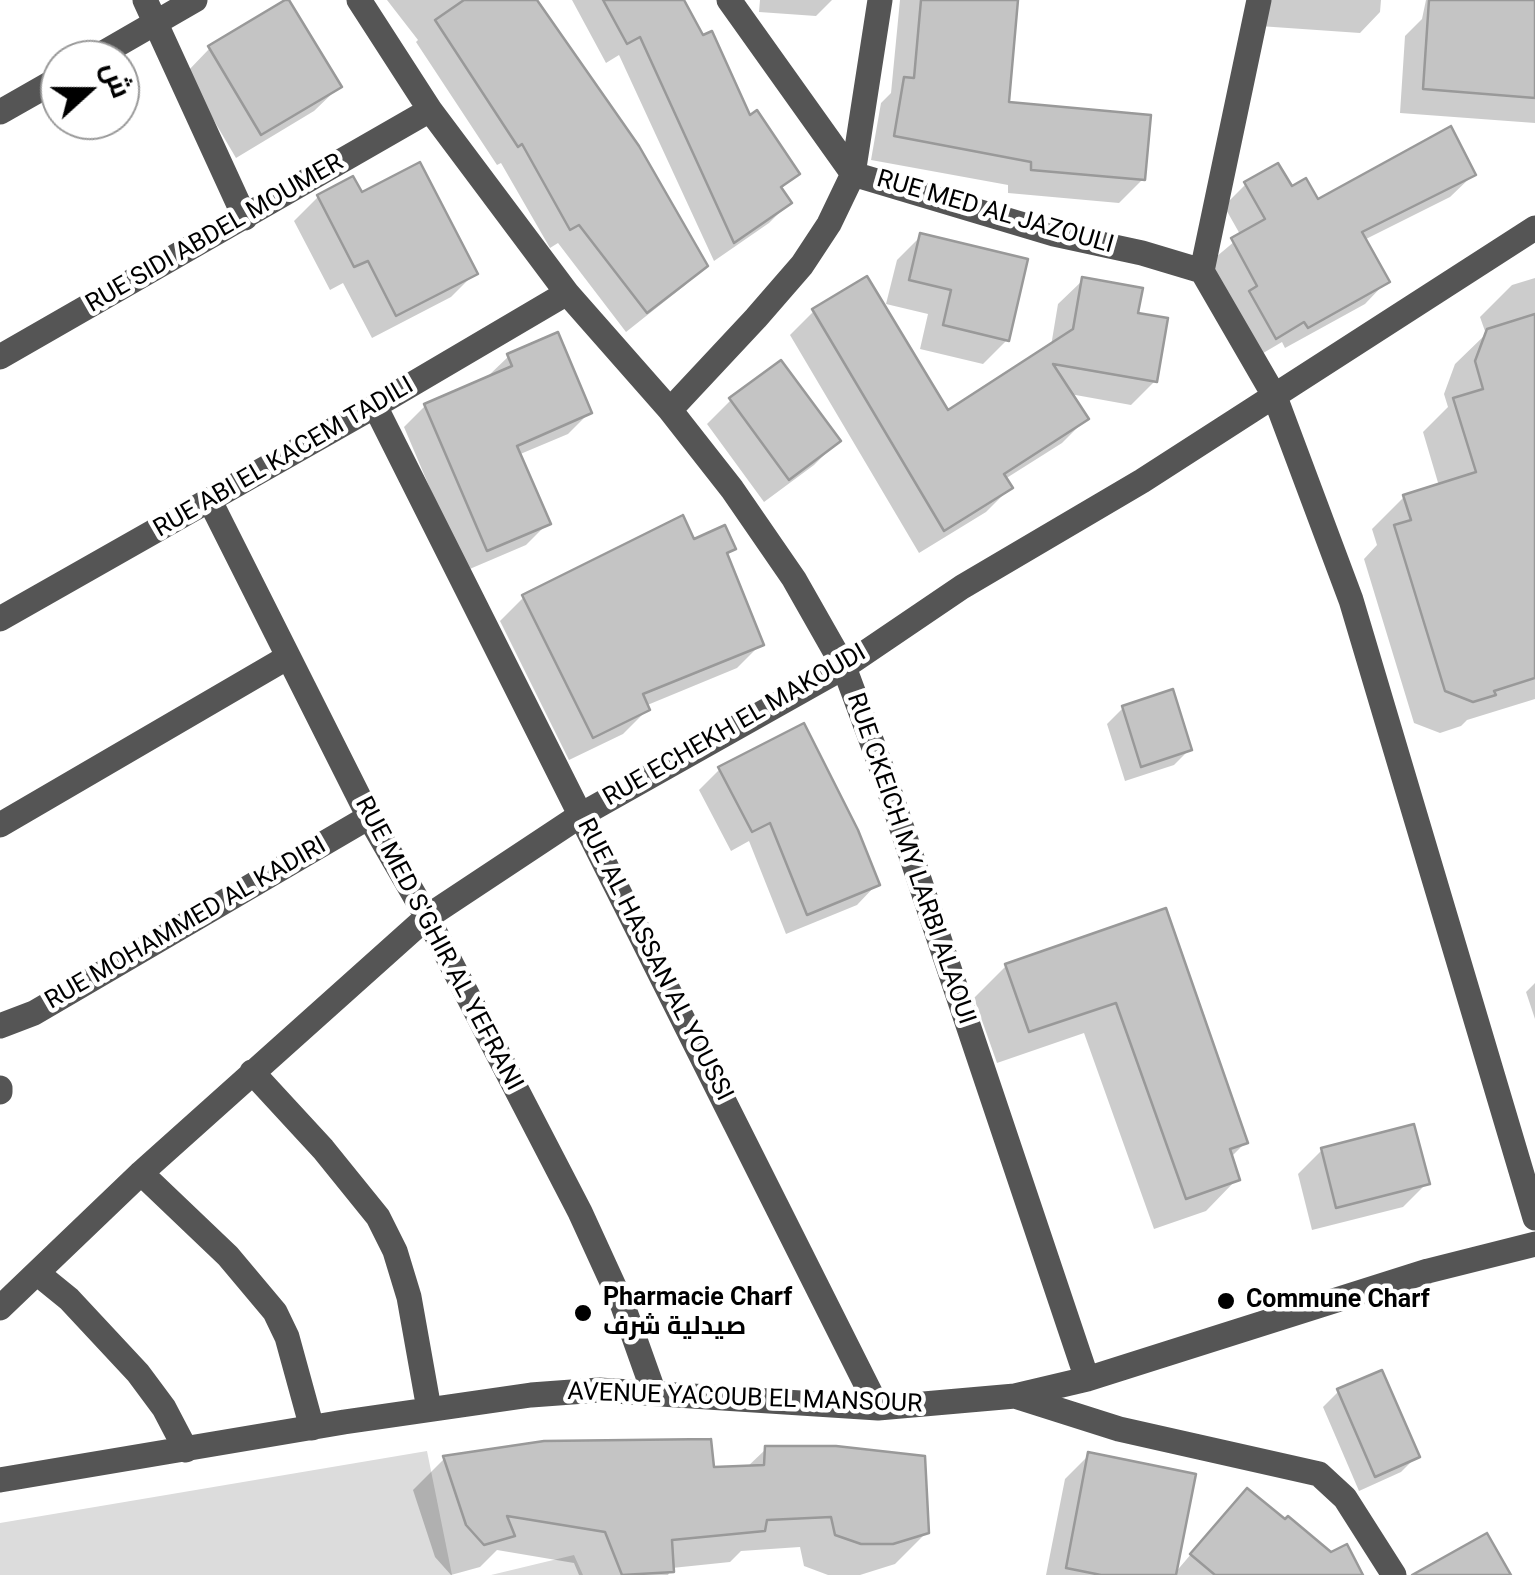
<!DOCTYPE html>
<meta charset="utf-8">
<style>
body{margin:0}
#map{position:relative;width:1535px;height:1575px;overflow:hidden;background:#fff;font-family:Roboto,Cairo,sans-serif}
canvas{display:block}
.north{position:absolute;left:40px;top:40px;width:100px;height:100px;box-sizing:border-box;background:#fff;border:2px solid #999;border-radius:50%;rotate:69deg;font-size:28px;font-weight:700;line-height:40px;text-align:center;color:#000}
.north::after{content:'';display:block;margin:auto;width:35px;height:45px;background:#000;clip-path:polygon(50% 0,100% 100%,50% 72%,0 100%)}
</style>
<div id="map">
<canvas width="1535" height="1575"></canvas>
<div class="north">ش</div>
</div>
<script>
const ctx = document.querySelector('canvas').getContext('2d');
ctx.lineJoin = 'round';
function fill(path, color) {
  ctx.fillStyle = color;
  ctx.fill(path, 'evenodd');
}
function shape(rows) {
  const path = new Path2D();
  for (const r of rows) {
    path.moveTo(r[0], r[1]);
    for (let i = 2; i < r.length; i += 2) path.lineTo(r[i], r[i + 1]);
  }
  return path;
}
function strokePath(path, color, width, dash) {
  ctx.strokeStyle = color;
  ctx.lineWidth = width;
  ctx.lineCap = dash ? 'butt' : 'round';
  ctx.setLineDash(dash || []);
  ctx.stroke(path);
}
function drawText(font, color, halo, rows, align = 'center') {
  ctx.font = font + ' Roboto,Cairo,sans-serif';
  ctx.lineWidth = 9;
  ctx.setLineDash([]);
  ctx.textBaseline = 'middle';
  ctx.strokeStyle = halo;
  ctx.fillStyle = color;
  for (const [text, x, y, turn = 0] of rows) {
    ctx.save();
    ctx.translate(x, y);
    ctx.rotate((+turn || 0) * Math.PI / 180);
    ctx.textAlign = isNaN(turn) ? turn : align;
    if (halo) ctx.strokeText(text, 0, 0);
    ctx.fillText(text, 0, 0);
    ctx.restore();
  }
}
fill(shape([
 [427,1451,452,1575,0,1575,0,1523],
 [574,1555,583,1575,491,1575]
]), '#dcdcdc');
fill(shape([
 [387,0,534,0,705,266,684,286,626,332,558,243,550,248,501,163,497,165,416,42,418,40],
 [572,0,682,0,749,119,797,174,780,190,789,203,769,223,714,261,619,55,606,63],
 [760,0,832,0,816,16,759,12],
 [900,0,1015,0,1006,104,1143,179,1119,203,1008,193,1008,185,871,160,881,103,891,93],
 [1261,0,1381,0,1380,12,1360,33,1259,26],
 [1426,0,1535,0,1535,123,1400,113,1405,36,1422,19],
 [210,48,339,87,314,111,236,158,186,73],
 [1473,175,1450,197,1364,240,1387,281,1365,304,1285,348,1282,342,1253,359,1210,262,1241,236,1224,206,1246,184,1291,189,1317,202],
 [361,195,475,273,451,297,372,338,343,283,330,290,294,221,318,197],
 [921,236,1007,340,983,364,920,349,928,314,886,304,897,260],
 [1535,278,1535,699,1467,720,1461,726,1440,733,1414,723,1364,559,1377,545,1372,529,1404,497,1439,486,1423,432,1448,407,1444,394,1455,364,1486,334,1480,317,1512,285],
 [1083,280,1135,315,1155,381,1131,405,1070,394,1086,419,1062,443,1005,479,1010,488,986,512,919,553,790,335,814,311,947,413,1051,346,1058,304],
 [509,356,589,413,568,434,518,455,548,523,526,545,465,571,404,427,425,406,487,377],
 [731,400,838,441,814,465,764,502,707,424],
 [693,543,733,548,725,556,761,644,737,668,645,706,647,710,623,734,569,760,500,621,524,597],
 [1123,708,1190,749,1174,765,1125,781,1107,724],
 [720,769,877,884,857,905,786,934,749,841,731,851,699,790],
 [1165,912,1245,1143,1230,1158,1237,1179,1206,1211,1154,1229,1084,1033,997,1063,974,998,1006,966],
 [1535,983,1535,1019,1526,992],
 [1322,1150,1427,1183,1403,1207,1312,1230,1298,1174],
 [1339,1391,1417,1456,1401,1472,1359,1491,1323,1407],
 [766,1449,927,1532,895,1564,860,1575,828,1575,804,1566,800,1547,741,1551,730,1562,672,1568,668,1575,579,1575,574,1563,497,1550,480,1567,451,1575,435,1557,413,1490,445,1458,712,1470,746,1468],
 [1089,1455,1174,1574,1228,1511,1361,1575,1046,1575,1065,1479]
]), '#0003');
const building = shape([
 [285,0,289,0,342,87,261,135,208,46,285,0],
 [464,0,537,0,639,146,708,266,647,313,579,225,570,230,522,144,518,147,435,20,464,0],
 [603,0,684,0,703,35,712,31,750,115,757,110,800,174,781,187,792,203,734,243,640,37,627,44,603,0],
 [921,0,1018,0,1009,102,1151,115,1145,180,1031,170,1031,162,894,136,904,77,914,78,921,0],
 [1429,0,1535,0,1535,98,1423,89,1429,0],
 [1451,126,1476,175,1362,232,1390,282,1308,328,1304,322,1276,339,1249,291,1257,286,1231,238,1265,219,1244,182,1278,163,1292,186,1306,178,1318,199,1451,126],
 [420,162,478,274,396,316,368,261,354,267,317,195,353,176,362,192,420,162],
 [920,233,1028,259,1009,341,943,325,951,290,909,280,920,233],
 [867,276,948,410,1073,329,1082,277,1143,288,1138,313,1168,318,1157,382,1053,364,1089,419,1004,474,1013,488,944,531,812,309,867,276],
 [1535,314,1535,678,1494,691,1496,695,1473,702,1445,691,1394,525,1411,520,1403,495,1476,472,1453,398,1483,389,1475,361,1487,329,1535,314],
 [558,332,592,413,517,446,551,524,487,551,424,404,512,366,507,354,558,332],
 [781,360,841,441,789,480,729,398,781,360],
 [683,515,694,539,725,525,736,549,727,553,764,645,643,694,650,710,593,738,522,595,683,515],
 [1173,689,1192,750,1141,767,1122,706,1173,689],
 [804,723,858,830,880,885,807,915,770,823,752,832,718,767,804,723],
 [1166,908,1248,1143,1230,1149,1240,1180,1186,1199,1116,1003,1029,1032,1005,964,1166,908],
 [1414,1124,1430,1184,1336,1208,1321,1148,1414,1124],
 [1382,1370,1420,1457,1375,1477,1337,1389,1382,1370],
 [711,1439,714,1467,764,1465,765,1446,836,1446,925,1456,929,1533,893,1544,861,1544,835,1535,831,1517,767,1520,765,1531,672,1540,674,1572,622,1575,605,1532,507,1516,515,1536,484,1545,466,1525,443,1456,544,1441,711,1439],
 [1088,1452,1196,1474,1176,1575,1101,1575,1066,1568,1088,1452],
 [1247,1488,1285,1519,1288,1516,1331,1552,1347,1544,1363,1575,1215,1575,1190,1554,1247,1488],
 [1487,1533,1511,1575,1412,1575,1487,1533]
]);
fill(building, '#c4c4c4');
strokePath(building, '#999', 2.5);
strokePath(shape([
 [145,0,245,218],
 [359,0,430,110,567,293,670,410,732,489,794,579,844,667,883,772,1087,1379],
 [729,0,853,174,1054,234,1142,253,1202,271,1275,397,1351,600,1535,1218],
 [91,60,195,0],
 [0,112,60,78],
 [1202,271,1259,0],
 [0,357,430,110],
 [375,406,878,1408],
 [670,410,756,318,802,265,829,224,853,174,880,0],
 [210,501,369,817,427,917,580,1212,623,1306,654,1393],
 [0,619,375,406,567,293],
 [0,825,288,657],
 [0,1026,34,1013,369,817],
 [252,1072,323,1149,378,1217,395,1251,409,1297,429,1409],
 [0,1088,0,1092],
 [141,1173,228,1256,275,1312,287,1337,312,1428],
 [37,1273,69,1299,138,1373,164,1408,186,1450],
 [0,1308,141,1173,427,917,581,815,844,667,962,587,1142,481,1535,228],
 [1015,1396,1119,1429,1319,1474,1345,1498,1394,1575],
 [0,1480,344,1422,531,1395,599,1390,878,1408,1015,1396,1087,1379,1428,1271,1535,1244]
]), '#555', 25);
for (const [x, y, r, color] of [
 [1226,1301,10,"#000"],
 [583,1313,10,"#000"]
]) {
  const dot = new Path2D();
  dot.arc(x, y, r, 0, 2 * Math.PI);
  ctx.fillStyle = color;
  ctx.fill(dot);
  strokePath(dot, '#fff', 4);
}
drawText('25px', '#000', '#fff', [
 ["RUE MED AL JAZOULI",995,213,16],
 ["RUE SIDI ABDEL MOUMER",215,234,-30],
 ["RUE ABI EL KACEM TADILI",284,458,-30],
 ["RUE ECHEKH EL MAKOUDI",735,726,-30],
 ["RUE CKEICH MY LARBI ALAOUI",910,859,71],
 ["RUE MOHAMMED AL KADIRI",186,924,-30],
 ["RUE MED S'GHIR AL YEFRANI",438,944,62],
 ["RUE AL HASSAN AL YOUSSI",654,960,63],
 ["AVENUE YACOUB EL MANSOUR",745,1399,2]
]);
drawText('bold 25px', '#000', '#fff', [
 ["Pharmacie Charf",603,1299],
 ["صيدلية شرف",603,1328],
 ["Commune Charf",1246,1301]
], 'left');
</script>
